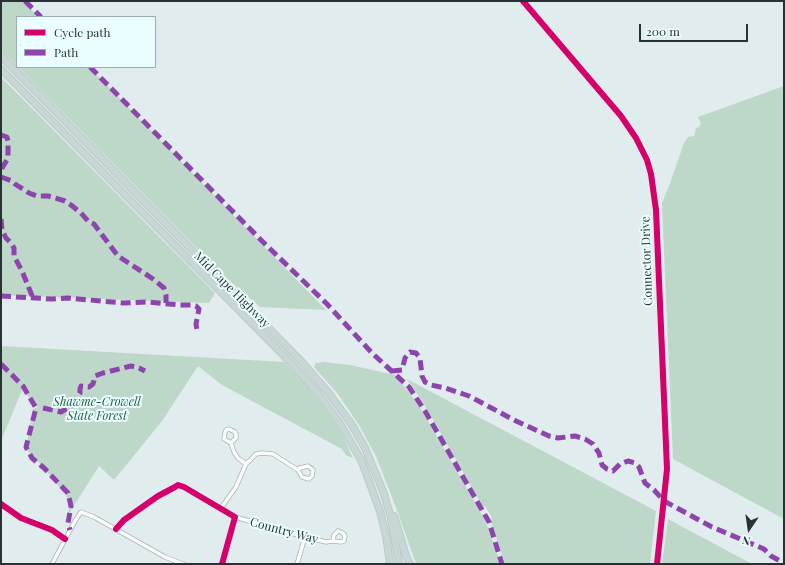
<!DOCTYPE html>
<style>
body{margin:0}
#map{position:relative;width:785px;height:565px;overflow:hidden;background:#e0eced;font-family:"Playfair Display",serif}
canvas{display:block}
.frame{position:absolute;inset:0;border:2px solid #293233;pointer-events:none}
.legend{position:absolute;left:16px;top:16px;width:140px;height:52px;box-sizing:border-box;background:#eafeff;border:1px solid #9dacad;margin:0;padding:5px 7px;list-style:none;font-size:12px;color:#293233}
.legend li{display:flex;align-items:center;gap:8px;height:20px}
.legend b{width:20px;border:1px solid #9dacad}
.north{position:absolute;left:729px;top:509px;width:40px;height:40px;-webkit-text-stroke:3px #eafeff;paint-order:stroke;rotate:193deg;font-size:11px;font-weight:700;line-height:16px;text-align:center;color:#293233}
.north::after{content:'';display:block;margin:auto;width:14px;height:18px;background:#293233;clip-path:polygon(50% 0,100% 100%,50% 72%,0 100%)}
.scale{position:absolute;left:639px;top:24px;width:109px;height:18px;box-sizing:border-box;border:2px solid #293233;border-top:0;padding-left:5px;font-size:12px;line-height:14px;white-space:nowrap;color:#293233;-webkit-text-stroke:3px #eafeff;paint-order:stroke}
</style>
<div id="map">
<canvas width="785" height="565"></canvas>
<div class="frame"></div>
<ul class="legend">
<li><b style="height:5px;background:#d6006c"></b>Cycle path</li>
<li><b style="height:5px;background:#8e44ad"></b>Path</li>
</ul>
<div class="north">N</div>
<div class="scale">200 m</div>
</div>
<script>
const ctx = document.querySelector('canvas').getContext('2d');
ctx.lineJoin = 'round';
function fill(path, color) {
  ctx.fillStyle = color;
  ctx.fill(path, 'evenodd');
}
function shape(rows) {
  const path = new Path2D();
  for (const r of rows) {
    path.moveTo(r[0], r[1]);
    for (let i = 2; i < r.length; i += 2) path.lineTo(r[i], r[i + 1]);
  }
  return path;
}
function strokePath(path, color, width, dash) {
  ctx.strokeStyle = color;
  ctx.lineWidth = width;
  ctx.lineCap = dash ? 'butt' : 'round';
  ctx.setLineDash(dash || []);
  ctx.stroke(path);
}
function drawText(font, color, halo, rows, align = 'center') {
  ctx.font = font + ' "Playfair Display",serif';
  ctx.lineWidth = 4;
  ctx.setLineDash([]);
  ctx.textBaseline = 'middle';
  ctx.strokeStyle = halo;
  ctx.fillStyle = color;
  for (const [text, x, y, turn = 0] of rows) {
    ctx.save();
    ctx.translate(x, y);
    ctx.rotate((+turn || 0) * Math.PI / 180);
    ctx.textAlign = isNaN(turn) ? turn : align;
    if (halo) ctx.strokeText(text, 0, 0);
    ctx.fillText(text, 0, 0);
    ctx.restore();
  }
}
fill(shape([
 [1,1,23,1,39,17,17,17,17,66,1,50],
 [18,67,89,67,326,310,260,307,224,276],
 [1,77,215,293,209,303,1,295],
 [784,86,784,519,673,459,662,203,669,186,684,143,688,137,694,136,696,128,699,127,701,123,698,117],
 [1,346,284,362,305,384,323,406,341,432,353,458,346,455,342,449,222,385,198,366,162,421,114,480,99,466,68,515,70,504,67,497,45,469,26,449,33,409,38,407,22,390,1,441],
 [324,362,350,365,395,375,418,404,480,511,489,530,501,564,417,564,415,561,398,513,376,456,359,425,338,394,314,367,316,363],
 [407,379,656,511,650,564,505,564,491,522,492,517,485,506,483,507,423,402],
 [668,519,752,564,662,564]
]), '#bdd7c9');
const street = shape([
 [523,1,621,116,636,138,647,160,651,174,656,210,667,469,657,564],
 [231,443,236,438,236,434,235,432,229,429,226,430,225,433,224,439,231,443,234,452,238,458,246,464],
 [1,504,21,518,52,530,65,539],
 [221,508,236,487,246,464,256,454,262,453,273,454,298,470,302,477,309,479,312,476,313,470,308,466,300,468,298,470],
 [235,517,305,537,326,542,333,541],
 [116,529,124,520,158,496,175,487,178,485,184,487,235,517,222,564],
 [338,531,343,533,345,536,344,541,341,542,333,541,334,535,338,531],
 [52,564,75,521,81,512,94,517,165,557,183,564],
 [297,564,305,537]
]);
const highway = shape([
 [1,56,302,362,328,392,352,425,365,448,377,477,384,494,391,518,399,564],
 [1,69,291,363,318,393,341,425,361,460,366,473,380,511,386,536,390,564],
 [394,516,406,556,410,564]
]);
strokePath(street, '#aab3b4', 5);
strokePath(highway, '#c1c7c8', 8);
strokePath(street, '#fafcfc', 3.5);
strokePath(highway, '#c6d8d5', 6);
strokePath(shape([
 [25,1,41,17],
 [90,67,263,242,327,304,372,353,409,387,425,411,489,522,502,564],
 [1,135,7,137,8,141,8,158,1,170],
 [1,177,12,181,15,184,29,193,37,196,48,196,65,201,71,205,81,213,89,222,94,224,118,256,153,279,164,288,166,295,166,303],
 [1,219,2,230,6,238,10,242,14,248,14,256,22,271,33,298],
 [1,296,52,299,67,298,123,303,148,302,180,305,191,305,196,306,199,309,196,324,197,330],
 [1,364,23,386,36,408,26,447,32,458,44,468,68,493,71,506,68,523,70,530],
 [392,371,402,370,405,358,410,352,416,353,420,358,422,376,425,382,431,385,445,388,469,396,516,421,549,436,558,438,575,436,585,439,593,444,599,453,602,465,607,469,613,471,620,464,628,461,635,463,639,467,645,483,654,490,664,501,712,527,764,549,771,556,784,563],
 [43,408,61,412,71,406,80,393,80,389,81,386,89,387,93,384,95,376,103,373,131,366,139,368,145,371]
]), '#8e44ad', 5, [10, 5]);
strokePath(shape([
 [523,1,621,116,636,138,647,160,651,174,656,210,667,469,657,564],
 [1,504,21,518,52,530,65,539],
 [116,529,124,520,158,496,175,487,178,485,184,487,235,517,222,564]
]), '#d6006c', 6);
drawText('12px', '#293233', '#eafeff', [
 ["Connector Drive",647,261,-92],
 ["Mid Cape Highway",232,290,45],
 ["Country Way",284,531,15]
]);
drawText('italic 12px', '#24603d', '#eafeff', [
 ["Shawme-Crowell",97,402],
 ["State Forest",97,416]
]);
</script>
